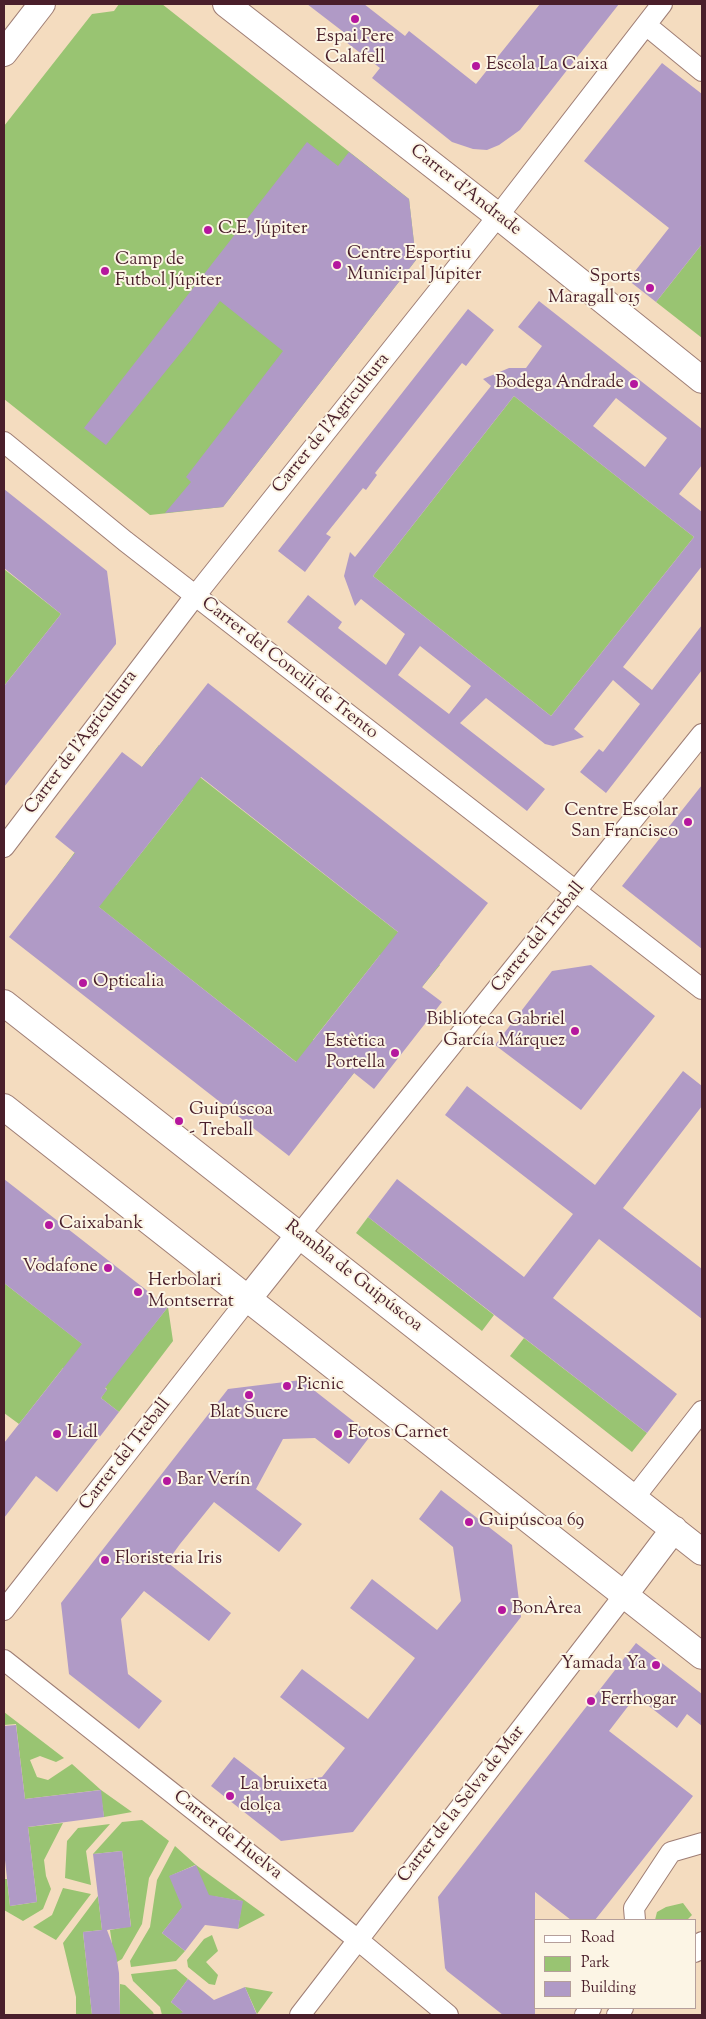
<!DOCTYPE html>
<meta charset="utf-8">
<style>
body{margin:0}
#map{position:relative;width:706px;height:2019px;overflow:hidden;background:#f4dcbf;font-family:"Sorts Mill Goudy",serif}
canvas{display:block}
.frame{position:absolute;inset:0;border:5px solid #4a1f2b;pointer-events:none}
.legend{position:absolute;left:534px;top:1919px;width:162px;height:90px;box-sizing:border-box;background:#fcf5e5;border:1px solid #b59f9b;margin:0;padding:6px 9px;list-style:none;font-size:15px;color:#4a1f2b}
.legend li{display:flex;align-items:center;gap:10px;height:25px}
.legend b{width:25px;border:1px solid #b59f9b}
</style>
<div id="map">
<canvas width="706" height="2019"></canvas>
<div class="frame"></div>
<ul class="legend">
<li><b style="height:6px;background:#fff"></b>Road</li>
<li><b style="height:14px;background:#99c472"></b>Park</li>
<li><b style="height:14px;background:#b09ac6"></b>Building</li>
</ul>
</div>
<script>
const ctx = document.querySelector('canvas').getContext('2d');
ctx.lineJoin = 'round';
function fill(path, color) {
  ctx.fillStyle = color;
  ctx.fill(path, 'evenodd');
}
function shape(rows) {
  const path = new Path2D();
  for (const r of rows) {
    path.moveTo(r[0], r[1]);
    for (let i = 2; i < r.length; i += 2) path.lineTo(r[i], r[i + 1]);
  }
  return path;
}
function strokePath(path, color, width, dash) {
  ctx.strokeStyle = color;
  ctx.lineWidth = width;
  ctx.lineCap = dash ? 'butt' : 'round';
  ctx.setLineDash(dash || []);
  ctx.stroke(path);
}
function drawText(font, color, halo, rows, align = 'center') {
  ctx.font = font + ' "Sorts Mill Goudy",serif';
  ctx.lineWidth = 4;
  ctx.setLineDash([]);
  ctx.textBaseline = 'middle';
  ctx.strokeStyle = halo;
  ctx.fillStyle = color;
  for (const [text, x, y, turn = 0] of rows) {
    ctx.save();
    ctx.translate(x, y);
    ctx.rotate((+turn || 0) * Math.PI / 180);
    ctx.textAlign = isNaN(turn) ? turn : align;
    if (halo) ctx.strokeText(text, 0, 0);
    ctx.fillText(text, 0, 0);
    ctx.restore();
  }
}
fill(shape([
 [119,4,162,4,409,199,416,260,223,507,150,515,4,399,4,126,92,14,114,11],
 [702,244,702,338,656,302],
 [514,396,694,537,551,716,373,576],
 [4,569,61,614,4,686],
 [159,745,440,965,422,987,380,955,313,1040,354,1073,337,1094,58,875,75,852,116,885,183,800,142,767],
 [368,1217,494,1315,482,1331,356,1233],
 [4,1283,117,1371,168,1307,173,1341,119,1412,101,1398,107,1389,89,1376,82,1383,63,1368,19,1424,4,1413],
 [524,1338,647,1433,632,1452,510,1356],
 [4,1712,64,1758,56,1762,40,1756,30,1760,37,1777,48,1780,72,1764,101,1790,132,1812,104,1817,100,1790,25,1799,16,1724,4,1725],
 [142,1820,169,1841,149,1878,142,1924,122,1959,117,1962,113,1951,110,1930,131,1926,122,1851,93,1854,122,1822],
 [63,1823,44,1860,46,1876,51,1889,43,1909,23,1921,4,1910,4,1879,7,1879,10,1906,37,1902,28,1827],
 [110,1824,86,1851,91,1885,65,1878,67,1841,78,1828],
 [175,1846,196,1865,265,1915,238,1929,242,1901,212,1896,210,1907,195,1865,170,1876,181,1903,191,1899,181,1909,162,1933,185,1951,176,1961,131,1967,130,1961,150,1927,157,1880],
 [63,1888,91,1894,56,1940,33,1927,52,1915],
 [98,1896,102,1930,83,1932,92,2015,76,2015,76,1997,63,1943],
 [683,1903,692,1915,687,1920,655,1920,657,1912,666,1907],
 [212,1935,218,1951,206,1962,218,1975,215,1985,209,1984,188,1967,187,1960,204,1939],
 [176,1969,188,1979,171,2002,187,2015,162,2015,160,2007,133,1981,131,1974],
 [120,1984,125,1985,153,2012,154,2015,120,2015],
 [245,1987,273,1992,257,2014]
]), '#99c472');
fill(shape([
 [307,4,364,4,405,36,409,31,476,84,540,4,619,4,520,130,499,145,487,150,473,149,452,142,372,78,380,68,346,42,350,37],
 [662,63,702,94,702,244,656,302,628,280,669,228,584,161],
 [307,142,338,166,349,152,409,199,416,260,223,507,165,513,191,482,186,477,283,351,220,301,191,340,106,445,84,428],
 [539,301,702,429,702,465,679,494,702,512,702,566,623,667,652,690,702,625,702,670,606,793,580,772,599,749,603,752,640,704,613,680,574,729,584,737,553,746,545,744,486,698,460,723,545,789,527,811,287,622,308,595,342,622,338,628,386,665,405,634,361,599,355,606,344,576,350,552,355,557,491,386,483,379,509,368,526,368,542,346,518,327],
 [514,396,694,537,551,716,373,576],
 [616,398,667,438,645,467,593,426],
 [420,646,471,686,449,714,398,675],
 [468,309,494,330,466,366,462,363,375,473,377,475,366,490,363,488,326,534,331,537,305,572,278,551],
 [4,489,107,571,116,640,116,644,4,787,4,686,61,614,4,568],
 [208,683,488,903,422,987,442,1002,374,1089,354,1073,289,1156,9,937,75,853,55,837,122,752,142,767],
 [201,777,398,932,296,1062,99,907],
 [702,785,702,949,622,886],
 [591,965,655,1016,581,1110,495,1045,552,971],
 [683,1071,702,1086,702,1106,623,1208,702,1269,702,1319,599,1239,553,1298,677,1394,647,1433,368,1217,397,1179,524,1277,573,1214,445,1115,467,1086,595,1185],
 [4,1179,168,1307,105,1388,107,1390,101,1398,119,1412,57,1492,36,1476,4,1518,4,1443,82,1344,4,1283],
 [301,1380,371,1435,349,1464,315,1438,283,1439,256,1489,302,1524,279,1552,214,1502,180,1544,167,1562,231,1613,209,1641,144,1591,121,1619,128,1674,162,1701,139,1729,69,1674,61,1603,228,1389],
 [441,1490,512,1545,521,1617,353,1832,281,1841,211,1786,234,1757,269,1784,322,1777,345,1748,280,1697,302,1669,368,1719,415,1658,350,1608,372,1579,437,1630,461,1601,453,1547,419,1519],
 [636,1643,702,1694,702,1726,687,1714,677,1728,636,1696,609,1731,693,1796,595,1920,571,1920,535,1892,535,2015,503,2015,447,1971,445,1968,438,1897],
 [16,1725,25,1799,101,1790,104,1817,28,1827,37,1902,10,1906,4,1851,4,1726],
 [122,1851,131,1927,107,1930,116,1954,119,1973,120,2015,92,2015,83,1932,102,1930,93,1854],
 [196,1865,209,1895,243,1901,238,1929,205,1925,185,1951,162,1933,182,1907,169,1876],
 [188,1979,214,2000,245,1987,257,2015,178,2015,183,2012,171,2002]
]), '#b09ac6');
const minor = shape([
 [646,25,702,71],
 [4,442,125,541,702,989],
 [4,847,195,596,498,216,662,4],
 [299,1235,702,734],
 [634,1498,702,1411],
 [4,1610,248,1299],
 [4,1660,358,1940,448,2015],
 [635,1920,634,1908,671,1852,702,1843],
 [695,1952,702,1942],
 [300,2015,625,1594],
 [585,2015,591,2008],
 [617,2015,623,2008]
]);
const tertiary = shape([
 [226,4,498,216,702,380],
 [4,53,42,4],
 [4,1003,702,1552],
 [4,1107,702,1656],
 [248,1299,299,1235],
 [625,1594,674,1529]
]);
strokePath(minor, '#9f7e75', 22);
strokePath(tertiary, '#9f7e75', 28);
strokePath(minor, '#fff', 20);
strokePath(tertiary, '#fff', 26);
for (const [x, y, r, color] of [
 [355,19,5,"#b5179e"],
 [476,66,5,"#b5179e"],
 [208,230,5,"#b5179e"],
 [337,265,5,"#b5179e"],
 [105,271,5,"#b5179e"],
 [650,288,5,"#b5179e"],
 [634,384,5,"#b5179e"],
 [688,822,5,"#b5179e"],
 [83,983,5,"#b5179e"],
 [575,1031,5,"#b5179e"],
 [395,1053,5,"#b5179e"],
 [179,1121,5,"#b5179e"],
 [49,1225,5,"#b5179e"],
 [108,1268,5,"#b5179e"],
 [138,1292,5,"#b5179e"],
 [287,1386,5,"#b5179e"],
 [249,1395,5,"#b5179e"],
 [57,1434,5,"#b5179e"],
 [338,1434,5,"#b5179e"],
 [167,1481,5,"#b5179e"],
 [469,1522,5,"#b5179e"],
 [105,1560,5,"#b5179e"],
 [502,1610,5,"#b5179e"],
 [656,1665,5,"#b5179e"],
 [591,1701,5,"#b5179e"],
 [230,1796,5,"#b5179e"]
]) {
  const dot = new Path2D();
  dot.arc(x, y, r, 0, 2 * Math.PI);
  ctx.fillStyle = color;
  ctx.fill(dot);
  strokePath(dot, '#fcf5e5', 2);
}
drawText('18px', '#4a1f2b', '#fcf5e5', [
 ["Espai Pere",355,38,"center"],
 ["Calafell",355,59,"center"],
 ["Escola La Caixa",486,66],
 ["C.E. Júpiter",218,230],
 ["Centre Esportiu",347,255],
 ["Municipal Júpiter",347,276],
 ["Camp de",115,261],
 ["Futbol Júpiter",115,282],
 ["Sports",640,278,"right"],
 ["Maragall 015",640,299,"right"],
 ["Bodega Andrade",624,384,"right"],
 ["Centre Escolar",678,812,"right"],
 ["San Francisco",678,833,"right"],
 ["Opticalia",93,983],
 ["Biblioteca Gabriel",565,1021,"right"],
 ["García Márquez",565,1042,"right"],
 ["Estètica",385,1043,"right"],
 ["Portella",385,1064,"right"],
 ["Guipúscoa",189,1111],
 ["- Treball",189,1132],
 ["Caixabank",59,1225],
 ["Vodafone",98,1268,"right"],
 ["Herbolari",148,1282],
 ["Montserrat",148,1303],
 ["Picnic",297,1386],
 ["Blat Sucre",249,1414,"center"],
 ["Lidl",67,1434],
 ["Fotos Carnet",348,1434],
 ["Bar Verín",177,1481],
 ["Guipúscoa 69",479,1522],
 ["Floristeria Iris",115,1560],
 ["BonÀrea",512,1610],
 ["Yamada Ya",646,1665,"right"],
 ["Ferrhogar",601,1701],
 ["La bruixeta",240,1786],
 ["dolça",240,1807]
], 'left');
drawText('18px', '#4a1f2b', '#fcf5e5', [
 ["Carrer d'Andrade",465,191,38],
 ["Carrer de l'Agricultura",332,424,-51],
 ["Carrer del Concili de Trento",289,669,38],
 ["Carrer de l'Agricultura",82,743,-53],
 ["Carrer del Treball",539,938,-51],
 ["Rambla de Guipúscoa",353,1277,38],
 ["Carrer del Treball",126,1455,-52],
 ["Carrer de la Selva de Mar",462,1805,-52],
 ["Carrer de Huelva",227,1836,38]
]);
</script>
